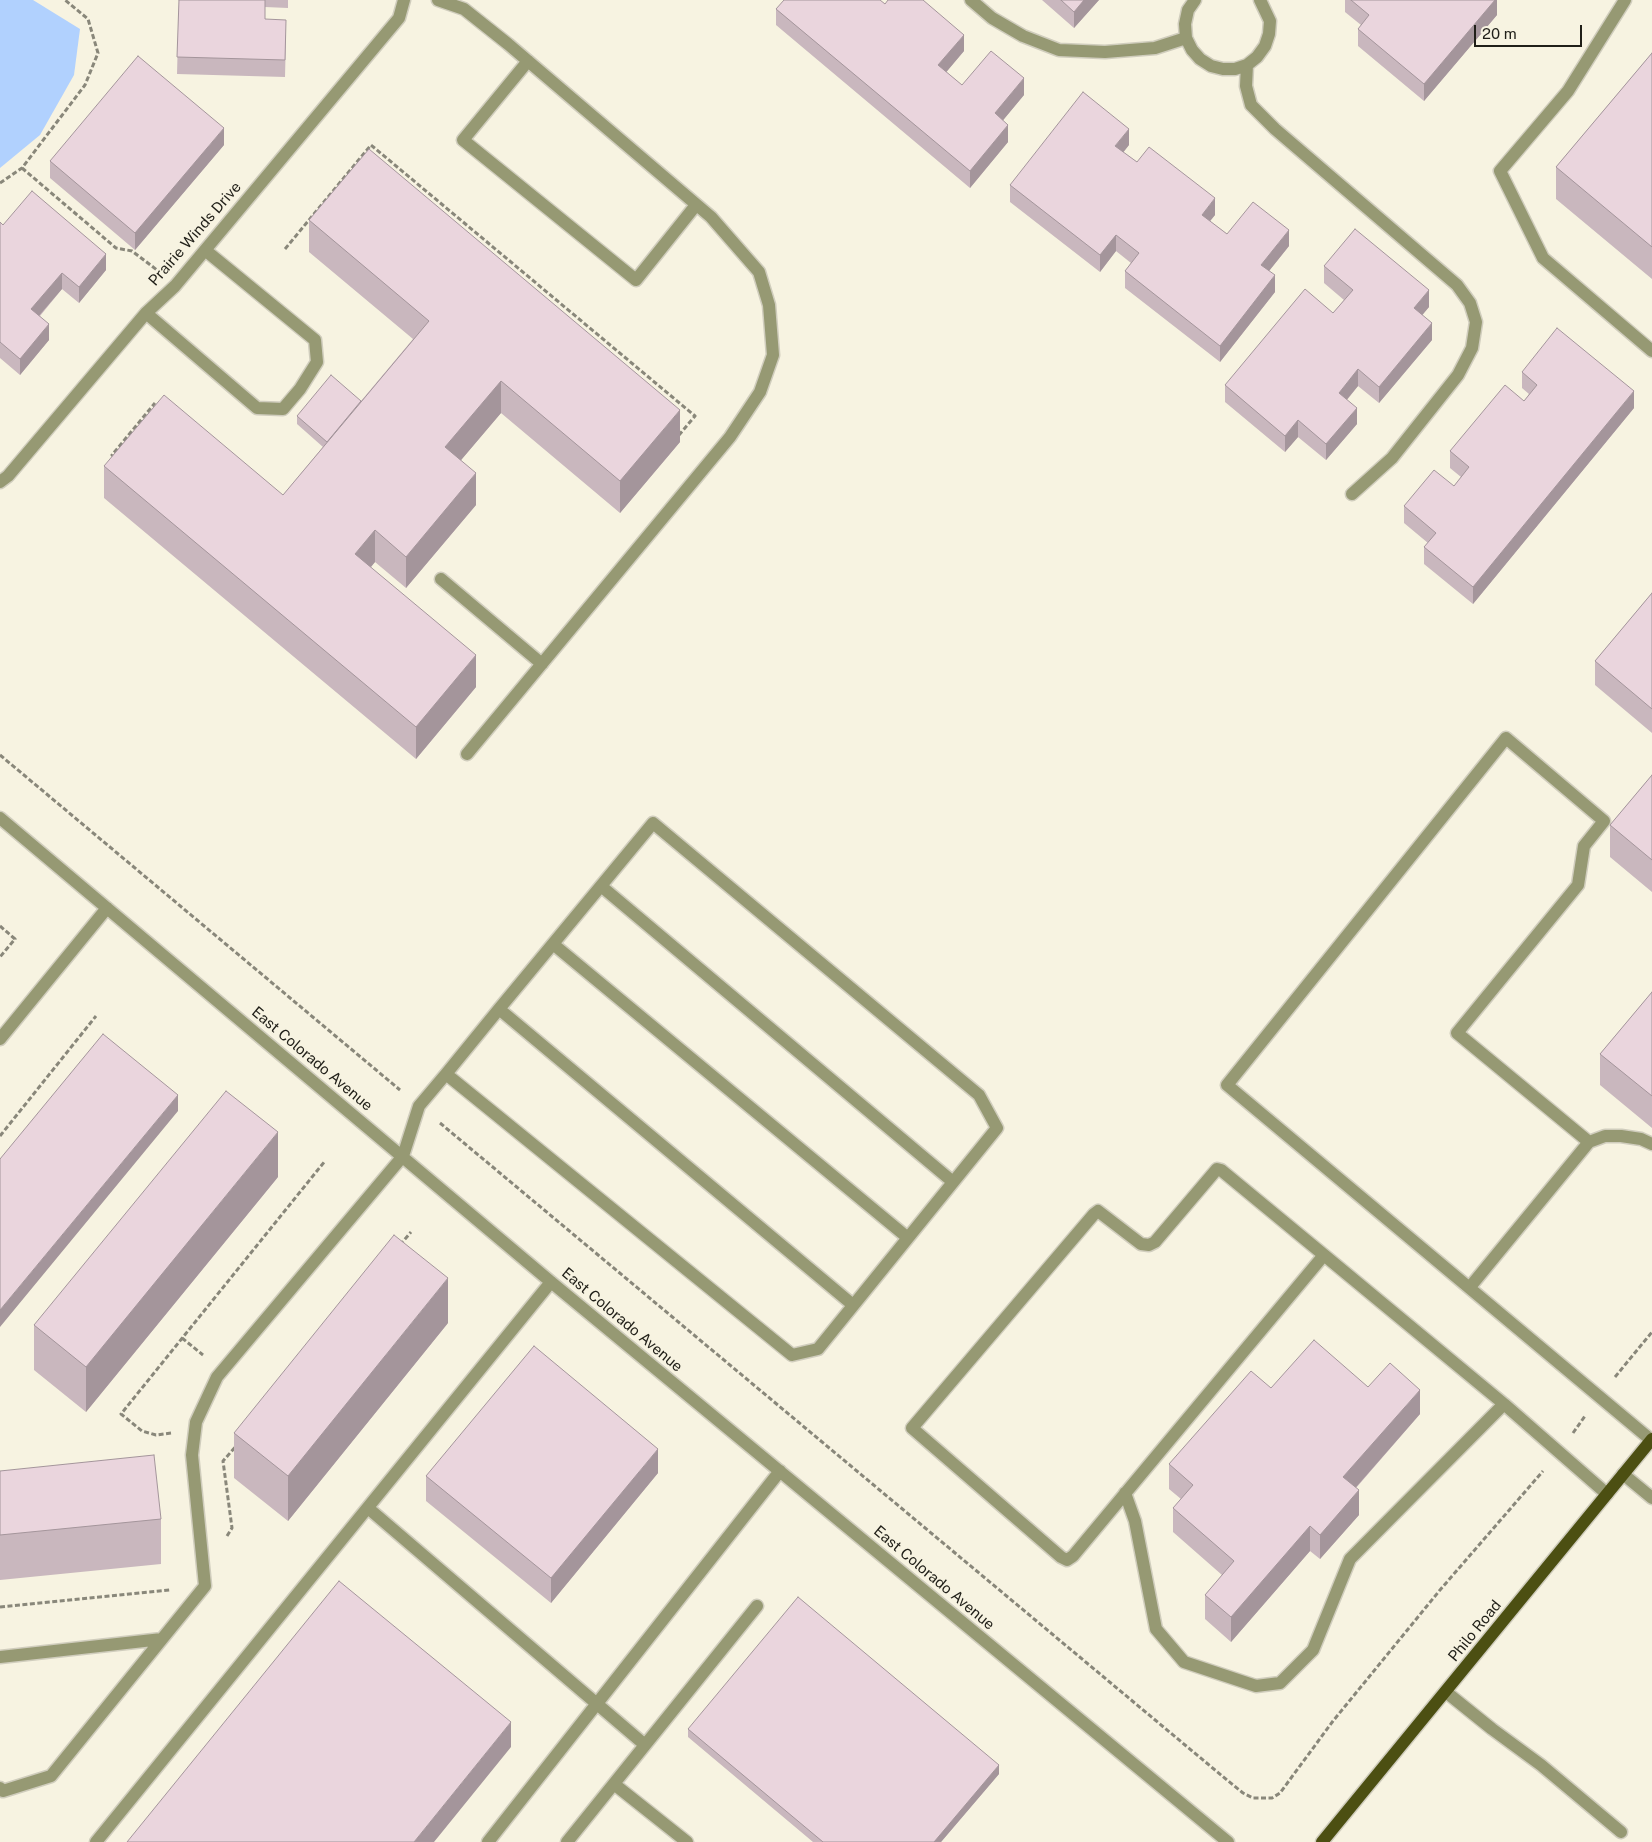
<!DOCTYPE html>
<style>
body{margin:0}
#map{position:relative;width:1652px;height:1842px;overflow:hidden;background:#f7f3e1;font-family:"Public Sans",sans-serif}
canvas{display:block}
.scale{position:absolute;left:1474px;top:25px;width:108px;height:22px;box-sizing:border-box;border:2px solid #201f18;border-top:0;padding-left:6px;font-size:15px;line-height:18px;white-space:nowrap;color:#201f18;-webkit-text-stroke:4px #f7f3e1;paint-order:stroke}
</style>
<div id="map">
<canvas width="1652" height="1842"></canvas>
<div class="scale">20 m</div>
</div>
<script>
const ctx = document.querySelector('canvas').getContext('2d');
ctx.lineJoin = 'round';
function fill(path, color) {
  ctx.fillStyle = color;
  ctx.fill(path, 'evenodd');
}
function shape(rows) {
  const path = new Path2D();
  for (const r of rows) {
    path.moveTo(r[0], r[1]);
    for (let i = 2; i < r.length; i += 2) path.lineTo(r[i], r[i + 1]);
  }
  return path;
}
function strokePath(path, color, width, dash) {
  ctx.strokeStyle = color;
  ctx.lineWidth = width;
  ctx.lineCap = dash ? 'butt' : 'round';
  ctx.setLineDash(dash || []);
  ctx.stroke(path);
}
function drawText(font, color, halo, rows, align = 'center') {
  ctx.font = font + ' "Public Sans",sans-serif';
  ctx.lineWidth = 4;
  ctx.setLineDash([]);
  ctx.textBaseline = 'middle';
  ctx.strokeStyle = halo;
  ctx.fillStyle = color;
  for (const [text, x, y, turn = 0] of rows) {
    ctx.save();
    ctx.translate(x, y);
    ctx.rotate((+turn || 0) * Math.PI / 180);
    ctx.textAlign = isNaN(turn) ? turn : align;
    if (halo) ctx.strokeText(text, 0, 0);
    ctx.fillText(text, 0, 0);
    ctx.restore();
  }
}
fill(shape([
 [0,0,33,0,80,29,74,75,40,135,0,168]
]), '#b1d1fe');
const minor = shape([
 [438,0,464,9,508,44,711,217,759,272,769,305,773,355,760,392,730,437,467,754],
 [971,0,992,18,1023,36,1059,50,1105,52,1155,48,1186,38],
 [1195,0,1188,10,1185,24,1186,38,1192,50,1200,59,1211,66,1223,69,1235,69,1247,65,1257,57,1265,46,1269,34,1270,21,1260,0],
 [1625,0,1568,91,1500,171,1543,258,1652,351],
 [528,61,463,140,636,280,696,205],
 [1247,65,1246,86,1251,105,1275,129,1457,285,1470,303,1476,322,1472,348,1458,375,1392,458,1352,494],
 [146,313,257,408,283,409,300,389,317,362,315,340,205,250],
 [0,482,8,476,146,313,175,286,399,18,404,0],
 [441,579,542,664],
 [0,818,551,1282,1228,1842],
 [601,886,953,1182],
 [553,944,908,1238],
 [499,1009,853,1305],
 [0,1039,107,908],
 [1589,1142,1457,1033,1578,885,1584,846,1604,821,1506,738,1227,1085,1651,1440],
 [1324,1255,1073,1556,1067,1560,1061,1557,912,1428,1094,1214,1098,1211,1141,1244,1149,1245,1155,1242,1217,1169,1221,1170,1324,1255,1504,1404,1607,1494],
 [1470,1287,1589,1142,1605,1136,1621,1136,1641,1139,1652,1144],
 [1623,1474,1652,1498],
 [1125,1493,1135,1521,1156,1629,1184,1662,1256,1686,1280,1683,1313,1650,1350,1559,1504,1404],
 [368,1508,645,1745],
 [0,1657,162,1639],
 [1446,1692,1492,1729,1541,1765,1621,1832],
 [614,1784,687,1842],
 [0,1788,3,1791,51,1776,205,1586,192,1455,196,1422,217,1377,403,1156,419,1106,446,1074,499,1009,653,823,979,1095,997,1128,818,1349,792,1355,446,1074],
 [96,1842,551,1282],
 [488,1842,780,1471],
 [567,1842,757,1606]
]);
const major = shape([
 [1322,1842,1652,1439]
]);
strokePath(minor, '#d0cdbd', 15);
strokePath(major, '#d0cdbd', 15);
strokePath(shape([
 [22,168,116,248,132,251,157,270],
 [0,183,22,168,85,85,98,53,88,19,65,0],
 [285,249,371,145,695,416,679,435],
 [115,458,112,455,155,403],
 [0,755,400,1090],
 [0,926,15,939,0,957],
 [440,1123,1227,1780,1243,1793,1253,1798,1272,1798,1280,1793,1333,1721,1440,1590,1543,1471],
 [0,1136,96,1016],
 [400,1245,411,1232],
 [182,1338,203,1355],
 [1615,1377,1652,1332],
 [171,1433,156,1435,142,1431,121,1414,325,1161],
 [1573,1433,1585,1416],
 [227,1536,232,1528,223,1461,237,1445],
 [0,1607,170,1590]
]), '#89877a', 3, [5, 2.5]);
strokePath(minor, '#969973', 12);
strokePath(major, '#4c4f12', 12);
fill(shape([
 [179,0,288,0,288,8,265,7,265,19,286,36,285,77,177,74],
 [1042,0,1099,0,1074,28],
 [1345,0,1497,0,1497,15,1424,101,1358,46,1358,29,1361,25,1345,12],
 [885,4,964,51,946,72,962,85,1024,95,1003,120,1008,142,970,188,776,25,776,9],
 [1652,53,1652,279,1556,199,1556,167],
 [224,145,135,250,50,178,50,161],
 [1129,145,1123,152,1137,162,1215,215,1210,221,1227,234,1289,246,1269,271,1275,292,1220,362,1125,288,1125,271,1131,263,1116,251,1100,272,1010,202,1010,185],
 [309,220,680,442,620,513,501,413,461,460,476,505,406,588,375,562,371,567,476,687,416,759,104,498,104,466,283,495,323,447,297,424,297,416,361,401,413,339,309,252],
 [0,222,3,225,106,270,79,303,62,289,40,316,49,340,20,375,0,358],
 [1324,266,1429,307,1422,315,1432,340,1379,403,1358,386,1347,400,1357,424,1326,460,1298,437,1285,452,1225,402,1225,385,1333,313,1344,300,1324,283],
 [1522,372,1634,408,1473,604,1424,564,1424,547,1428,543,1404,523,1404,506,1454,486,1461,477,1450,468,1450,451,1524,401,1529,394,1522,388],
 [1652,593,1652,733,1595,685,1595,661],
 [1652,775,1652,892,1610,857,1610,825],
 [1652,992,1652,1128,1600,1085,1600,1054],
 [278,1177,86,1412,34,1370,34,1325],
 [448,1323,288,1521,234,1478,234,1433],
 [1368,1387,1420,1414,1356,1488,1359,1515,1320,1559,1310,1551,1231,1642,1205,1619,1205,1595,1222,1575,1173,1532,1173,1508,1181,1499,1169,1489,1169,1464,1271,1388],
 [0,1471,161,1519,161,1564,0,1580],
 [658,1473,551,1603,426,1501,426,1476],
 [688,1729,999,1774,941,1842,813,1842,688,1737]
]), '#c9b7be');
fill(shape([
 [1084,0,1099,0,1074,28,1074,12],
 [1495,0,1497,0,1497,15,1424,101,1424,84],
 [964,35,964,51,938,82,938,65],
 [1024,78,1024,95,995,130,995,113],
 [1008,125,1008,142,970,188,970,171],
 [224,128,224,145,135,250,135,233],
 [1129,129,1129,145,1115,163,1115,146],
 [1215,198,1215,215,1202,231,1202,215],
 [1289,230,1289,246,1261,281,1261,265],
 [1116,235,1116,251,1100,272,1100,255],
 [106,254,106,270,79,303,79,287],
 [62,273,62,289,31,325,31,309],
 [1275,275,1275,292,1220,362,1220,346],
 [1429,290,1429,307,1414,325,1414,308],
 [1432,323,1432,340,1379,403,1379,387],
 [49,324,49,340,20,375,20,359],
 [1358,369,1358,386,1339,409,1339,393],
 [501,381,501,413,445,479,445,447],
 [1634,391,1634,408,1473,604,1473,587],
 [1357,408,1357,424,1326,460,1326,444],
 [680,410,680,442,620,513,620,481],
 [1298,420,1298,437,1285,452,1285,436],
 [476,473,476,505,406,588,406,557],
 [375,530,375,562,355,586,355,554],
 [476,655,476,687,416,759,416,727],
 [178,1095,178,1111,0,1327,0,1310],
 [278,1132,278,1177,86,1412,86,1367],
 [448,1278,448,1323,288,1521,288,1476],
 [1420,1390,1420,1414,1343,1502,1343,1477],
 [658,1449,658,1473,551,1603,551,1578],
 [1359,1490,1359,1515,1320,1559,1320,1535],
 [1310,1526,1310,1551,1231,1642,1231,1617],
 [511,1722,511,1747,434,1842,414,1842],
 [999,1765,999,1774,941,1842,934,1842]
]), '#a4959b');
const building = shape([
 [179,0,265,0,265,19,286,20,285,60,177,57,179,0],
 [784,0,880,0,885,4,888,0,923,0,964,35,938,65,962,85,991,51,1024,78,995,113,1008,125,970,171,776,9,784,0],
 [1061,0,1084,0,1074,12,1061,0],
 [1351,0,1495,0,1424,84,1358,29,1369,15,1351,0],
 [1652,53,1652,247,1556,167,1652,53],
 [138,56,224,128,135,233,50,161,138,56],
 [1083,92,1129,129,1115,146,1137,162,1149,147,1215,198,1202,215,1227,234,1253,202,1289,230,1261,265,1275,275,1220,346,1125,271,1139,253,1116,235,1100,255,1010,185,1083,92],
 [369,149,680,410,620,481,501,381,445,447,476,473,406,557,375,530,355,554,476,655,416,727,104,466,164,395,283,495,429,321,309,220,369,149],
 [32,191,106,254,79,287,62,273,31,309,49,324,20,359,0,342,0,222,3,225,32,191],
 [1355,229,1429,290,1414,308,1432,323,1379,387,1358,369,1339,393,1357,408,1326,444,1298,420,1285,436,1225,385,1305,289,1333,313,1353,290,1324,266,1355,229],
 [1557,328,1634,391,1473,587,1424,547,1436,533,1404,506,1434,470,1454,486,1469,467,1450,451,1505,385,1524,401,1537,385,1522,372,1557,328],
 [331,375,361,401,327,442,297,416,331,375],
 [1652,593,1652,709,1595,661,1652,593],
 [1652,775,1652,860,1610,825,1652,775],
 [1652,992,1652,1096,1600,1054,1652,992],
 [103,1034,178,1095,0,1310,0,1159,103,1034],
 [226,1091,278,1132,86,1367,34,1325,226,1091],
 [394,1235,448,1278,288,1476,234,1433,394,1235],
 [1314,1340,1368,1387,1390,1363,1420,1390,1343,1477,1359,1490,1320,1535,1310,1526,1231,1617,1205,1595,1234,1561,1173,1508,1193,1485,1169,1464,1251,1371,1271,1388,1314,1340],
 [534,1346,658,1449,551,1578,426,1476,534,1346],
 [154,1455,161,1519,0,1535,0,1471,154,1455],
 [339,1581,511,1722,414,1842,127,1842,339,1581],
 [798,1597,999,1765,934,1842,823,1842,688,1729,798,1597]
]);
fill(building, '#ead5dd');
strokePath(building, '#a4959b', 1);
drawText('15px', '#201f18', '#f7f3e1', [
 ["Prairie Winds Drive",195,234,-49],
 ["East Colorado Avenue",312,1059,40],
 ["East Colorado Avenue",622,1320,40],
 ["East Colorado Avenue",934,1578,40],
 ["Philo Road",1475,1631,-51]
]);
</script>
